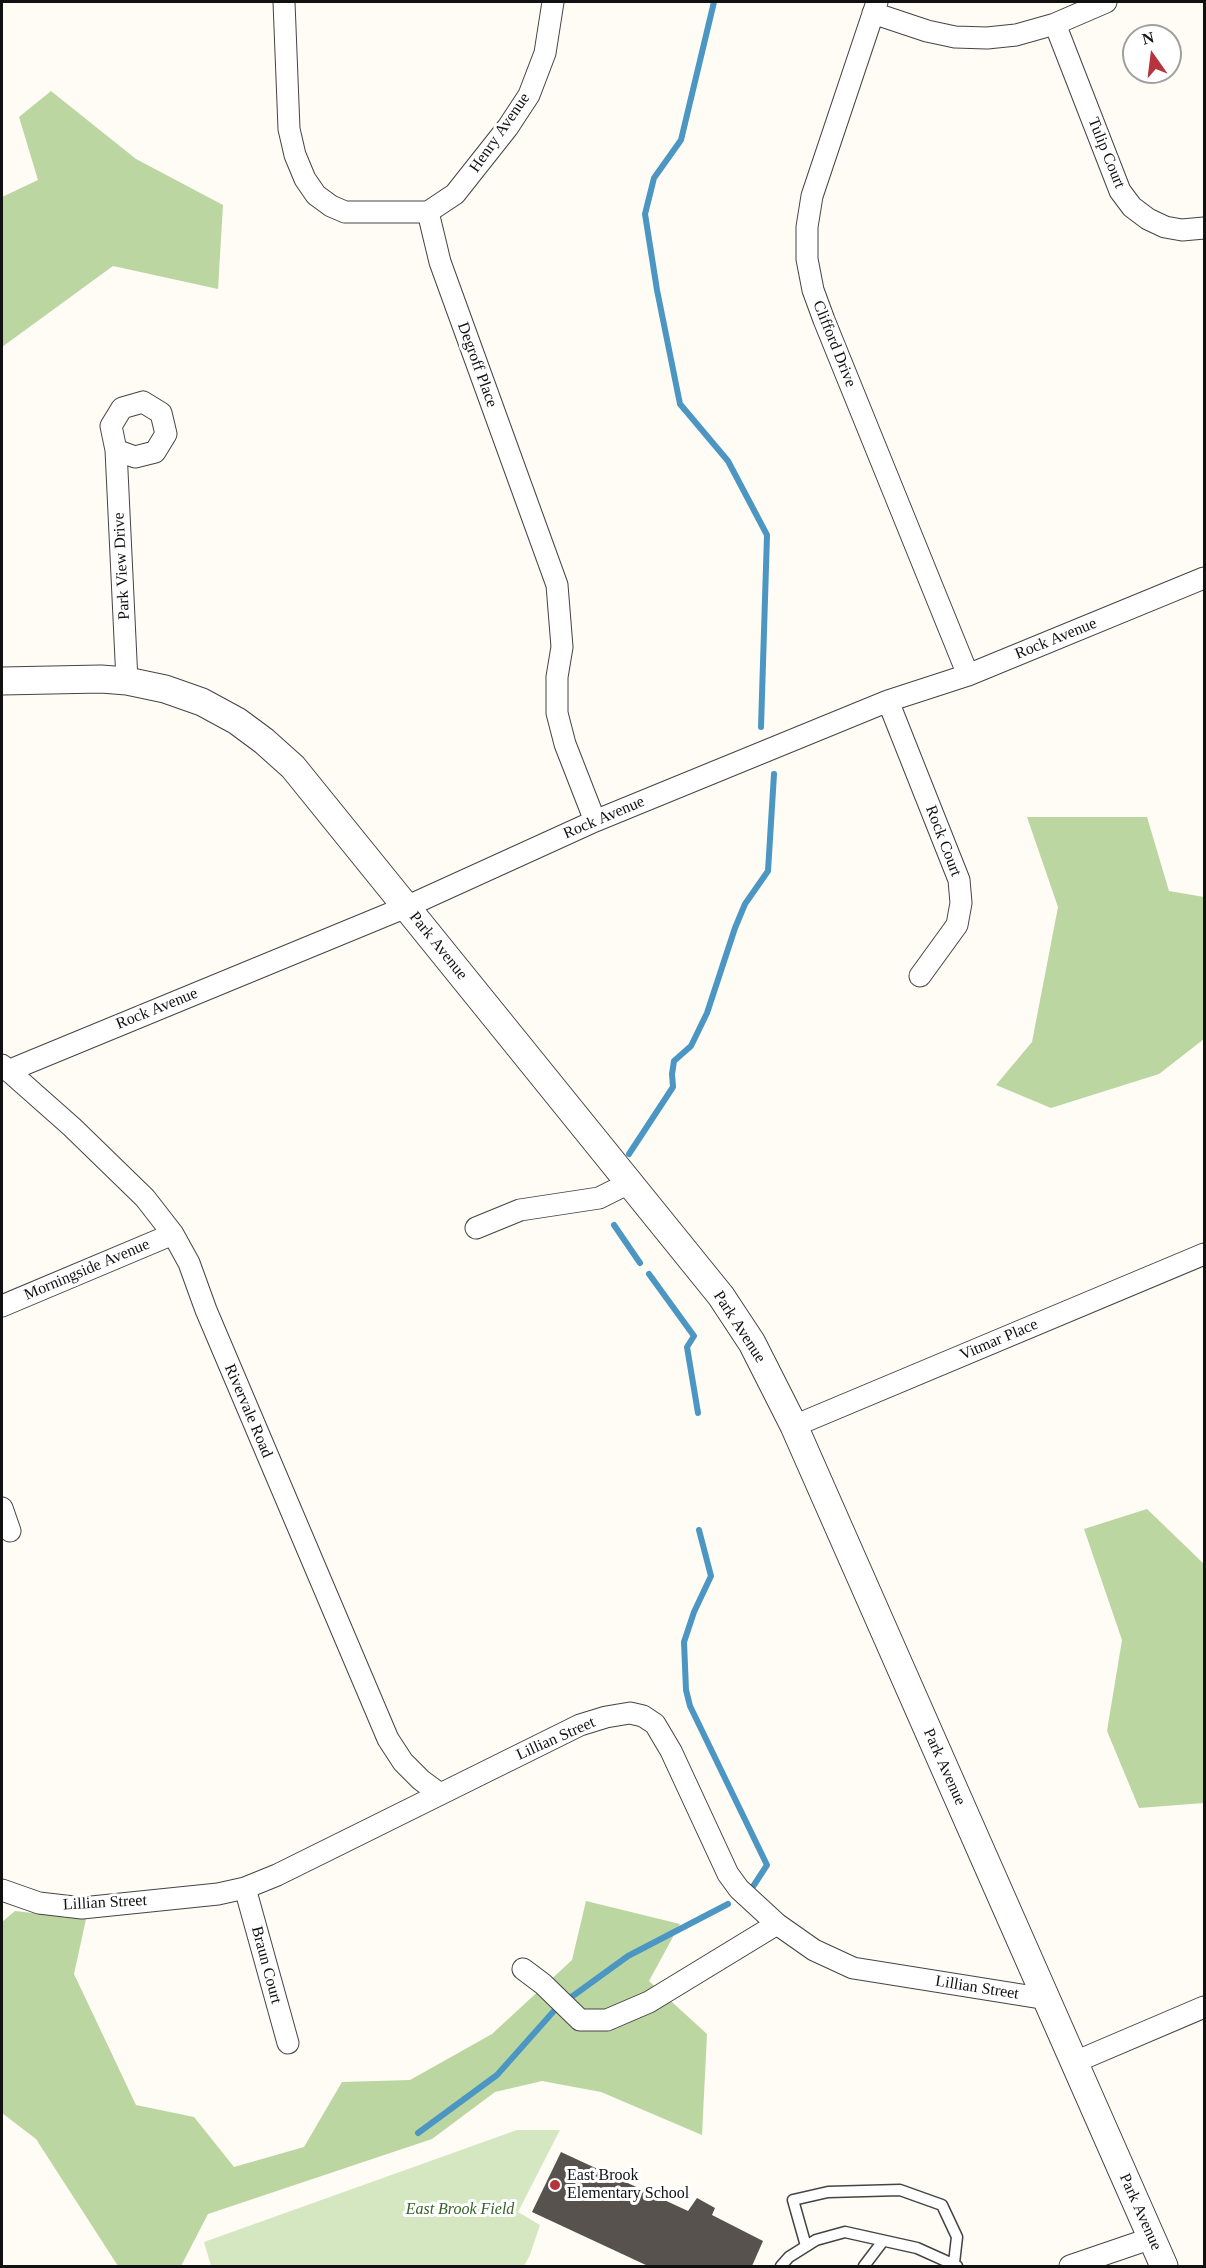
<!DOCTYPE html>
<style>
body{margin:0}
#map{position:relative;width:1206px;height:2268px;overflow:hidden;background:#fefcf5;font-family:Georgia,serif}
canvas{display:block}
.frame{position:absolute;inset:0;border:3px solid #111;pointer-events:none}
.north{position:absolute;left:1122px;top:24px;width:60px;height:60px;box-sizing:border-box;background:#fff;border:2px solid #a0a0a0;border-radius:50%;rotate:346deg;font-size:16px;font-weight:700;line-height:24px;text-align:center;color:#111}
.north::after{content:'';display:block;margin:auto;width:21px;height:27px;background:#b5343e;clip-path:polygon(50% 0,100% 100%,50% 72%,0 100%)}
</style>
<div id="map">
<canvas width="1206" height="2268"></canvas>
<div class="frame"></div>
<div class="north">N</div>
</div>
<script>
const ctx = document.querySelector('canvas').getContext('2d');
ctx.lineJoin = 'round';
function fill(path, color) {
  ctx.fillStyle = color;
  ctx.fill(path, 'evenodd');
}
function shape(rows) {
  const path = new Path2D();
  for (const r of rows) {
    path.moveTo(r[0], r[1]);
    for (let i = 2; i < r.length; i += 2) path.lineTo(r[i], r[i + 1]);
  }
  return path;
}
function strokePath(path, color, width, dash) {
  ctx.strokeStyle = color;
  ctx.lineWidth = width;
  ctx.lineCap = dash ? 'butt' : 'round';
  ctx.setLineDash(dash || []);
  ctx.stroke(path);
}
function drawText(font, color, halo, rows, align = 'center') {
  ctx.font = font + ' Georgia,serif';
  ctx.lineWidth = 6;
  ctx.setLineDash([]);
  ctx.textBaseline = 'middle';
  ctx.strokeStyle = halo;
  ctx.fillStyle = color;
  for (const [text, x, y, turn = 0] of rows) {
    ctx.save();
    ctx.translate(x, y);
    ctx.rotate((+turn || 0) * Math.PI / 180);
    ctx.textAlign = isNaN(turn) ? turn : align;
    if (halo) ctx.strokeText(text, 0, 0);
    ctx.fillText(text, 0, 0);
    ctx.restore();
  }
}
fill(shape([
 [517,2130,560,2130,518,2212,540,2225,530,2255,524,2266,211,2266,204,2242]
]), '#d5e7c1');
fill(shape([
 [51,91,136,159,223,205,218,289,113,266,2,347,2,197,38,180,19,117],
 [1027,817,1147,817,1169,891,1204,897,1204,1039,1159,1074,1051,1108,996,1085,1032,1042,1058,907],
 [1147,1509,1204,1564,1204,1803,1139,1808,1107,1731,1122,1640,1084,1529],
 [586,1901,680,1924,649,1981,707,2034,702,2135,601,2092,542,2081,495,2092,432,2139,208,2214,181,2266,118,2266,36,2139,2,2113,2,1922,15,1911,86,1919,74,1974,136,2105,194,2117,234,2167,304,2147,342,2082,410,2080,492,2034,572,1960]
]), '#bbd6a1');
strokePath(shape([
 [714,2,681,140,654,178,645,214,657,290,680,404,728,461,767,535,761,727],
 [629,1154,673,1087,672,1074,674,1061,691,1046,707,1013,735,928,745,904,768,871,774,774],
 [614,1225,640,1263],
 [649,1274,694,1336,687,1347,698,1413],
 [699,1530,711,1576,694,1612,684,1642,686,1690,690,1706,767,1865,754,1885],
 [570,1998,628,1956,728,1904],
 [418,2133,497,2075,553,2012]
]), '#4b96c2', 6);
fill(shape([
 [561,2152,688,2211,697,2198,715,2208,712,2215,763,2241,752,2266,648,2266,532,2212]
]), '#58524e');
const service = shape([
 [806,2246,793,2200,828,2192,900,2190,942,2205,957,2237,954,2263],
 [781,2266,789,2257,816,2240,845,2232,917,2248,957,2266],
 [864,2266,883,2241]
]);
const minor = shape([
 [284,2,289,129,295,155,305,179,316,195,331,206,345,212,428,212],
 [877,2,812,196,807,227,807,259,813,290,824,320,968,675],
 [873,13,927,31,955,37,987,38,1016,35,1055,24,1106,2],
 [1055,24,1120,191,1132,207,1148,219,1165,227,1182,230,1204,228],
 [428,212,440,262,557,585,562,647,557,677,557,713,565,744,595,821],
 [428,212,455,194,508,127,529,95,545,53,553,2],
 [143,402,161,413,166,434,155,452,135,457,116,450,111,426,122,408,143,402],
 [116,450,127,681],
 [888,701,959,880,961,903,957,925,920,976],
 [2,1065,72,1127,145,1198,173,1234,189,1263,206,1310,388,1739,403,1762,421,1780,440,1794],
 [8,1071,406,907,595,821,888,701,968,675,1204,578],
 [476,1228,520,1210,599,1198,629,1183],
 [2,1306,173,1234],
 [794,1426,1204,1254],
 [2,1508,10,1531],
 [245,1888,288,2043],
 [2,1890,39,1903,82,1908,218,1894,245,1888,277,1875,580,1725,606,1717,630,1713,643,1716,655,1724,671,1751,728,1874,739,1889,777,1924,814,1950,853,1968,1047,1999],
 [523,1969,543,1984,580,2020,607,2020,649,2002,777,1924],
 [1075,2062,1204,2007],
 [1070,2266,1152,2238]
]);
const tertiary = shape([
 [2,681,101,679,127,681,165,689,202,702,237,721,264,741,293,767,721,1296,752,1343,794,1426,1164,2266]
]);
strokePath(service, '#444', 13);
strokePath(minor, '#444', 23);
strokePath(tertiary, '#444', 29);
strokePath(service, '#fff', 10);
strokePath(minor, '#fff', 21);
strokePath(tertiary, '#fff', 27);
for (const [x, y, r, color] of [
 [555,2185,6,"#b5343e"]
]) {
  const dot = new Path2D();
  dot.arc(x, y, r, 0, 2 * Math.PI);
  ctx.fillStyle = color;
  ctx.fill(dot);
  strokePath(dot, '#fff', 2);
}
drawText('16px', '#111', '#fff', [
 ["Henry Avenue",500,133,-55],
 ["Tulip Court",1106,153,68],
 ["Clifford Drive",834,344,68],
 ["Degroff Place",477,365,70],
 ["Park View Drive",122,566,-93],
 ["Rock Avenue",1056,639,-22],
 ["Rock Avenue",604,818,-23],
 ["Rock Court",943,841,69],
 ["Park Avenue",438,946,51],
 ["Rock Avenue",157,1009,-22],
 ["Morningside Avenue",87,1270,-23],
 ["Park Avenue",739,1327,57],
 ["Vitmar Place",999,1340,-23],
 ["Rivervale Road",248,1411,67],
 ["Lillian Street",556,1739,-24],
 ["Park Avenue",944,1767,66],
 ["Lillian Street",105,1903,-3],
 ["Braun Court",266,1965,75],
 ["Lillian Street",977,1988,9],
 ["Park Avenue",1140,2212,66]
]);
drawText('16px', '#111', '#fff', [
 ["East Brook",567,2176],
 ["Elementary School",567,2194]
], 'left');
drawText('italic 16px', '#346426', '#fff', [
 ["East Brook Field",460,2210]
]);
</script>
